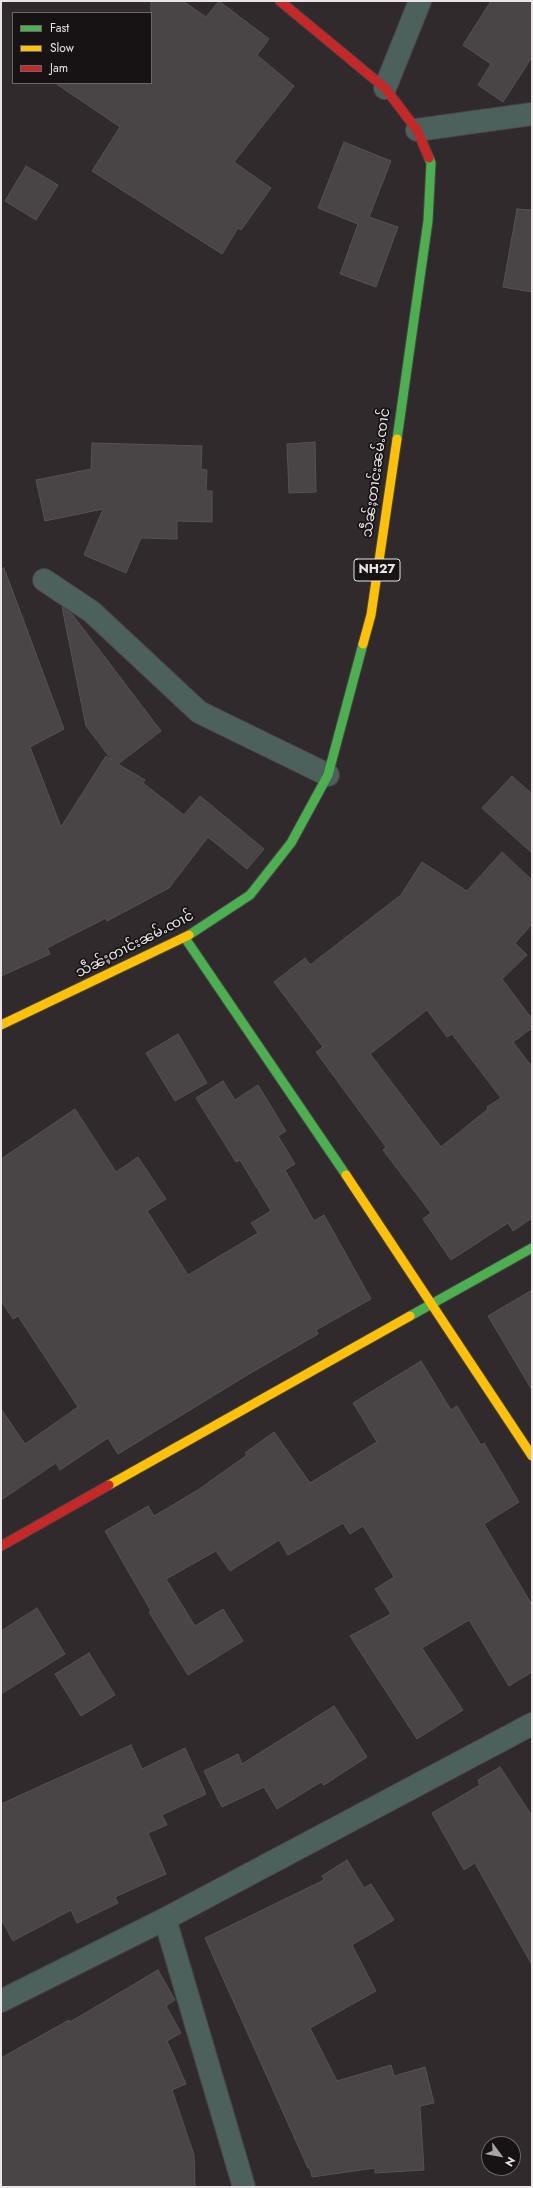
<!DOCTYPE html>
<meta charset="utf-8">
<style>
body{margin:0}
#map{position:relative;width:533px;height:2188px;overflow:hidden;background:#302a2d;font-family:Jost,sans-serif}
canvas{display:block}
.frame{position:absolute;inset:0;border:2px solid #ebe4e7;pointer-events:none}
.legend{position:absolute;left:12px;top:12px;width:140px;height:72px;box-sizing:border-box;background:#171214;border:1px solid #6c6668;margin:0;padding:5px 7px;list-style:none;font-size:12px;color:#ebe4e7}
.legend li{display:flex;align-items:center;gap:8px;height:20px}
.legend b{width:20px;border:1px solid #6c6668}
.north{position:absolute;left:481px;top:2136px;width:40px;height:40px;box-sizing:border-box;background:#171214;border:1px solid #6c6668;border-radius:50%;rotate:122deg;font-size:11px;font-weight:700;line-height:16px;text-align:center;color:#ebe4e7}
.north::after{content:'';display:block;margin:auto;width:14px;height:18px;background:#aaa3a6;clip-path:polygon(50% 0,100% 100%,50% 72%,0 100%)}
</style>
<div id="map">
<canvas width="533" height="2188"></canvas>
<div class="frame"></div>
<ul class="legend">
<li><b style="height:5px;background:#4caf50"></b>Fast</li>
<li><b style="height:5px;background:#ffc107"></b>Slow</li>
<li><b style="height:5px;background:#c62828"></b>Jam</li>
</ul>
<div class="north">N</div>
</div>
<script>
const ctx = document.querySelector('canvas').getContext('2d');
ctx.lineJoin = 'round';
function fill(path, color) {
  ctx.fillStyle = color;
  ctx.fill(path, 'evenodd');
}
function shape(rows) {
  const path = new Path2D();
  for (const r of rows) {
    path.moveTo(r[0], r[1]);
    for (let i = 2; i < r.length; i += 2) path.lineTo(r[i], r[i + 1]);
  }
  return path;
}
function strokePath(path, color, width, dash) {
  ctx.strokeStyle = color;
  ctx.lineWidth = width;
  ctx.lineCap = dash ? 'butt' : 'round';
  ctx.setLineDash(dash || []);
  ctx.stroke(path);
}
function drawText(font, color, halo, rows, align = 'center') {
  ctx.font = font + ' Jost,"Noto Sans Myanmar",sans-serif';
  ctx.lineWidth = 3.5;
  ctx.setLineDash([]);
  ctx.textBaseline = 'middle';
  ctx.strokeStyle = halo;
  ctx.fillStyle = color;
  for (const [text, x, y, turn = 0] of rows) {
    ctx.save();
    ctx.translate(x, y);
    ctx.rotate((+turn || 0) * Math.PI / 180);
    ctx.textAlign = isNaN(turn) ? turn : align;
    if (halo) ctx.strokeText(text, 0, 0);
    ctx.fillText(text, 0, 0);
    ctx.restore();
  }
}
const building = shape([
 [151,1,183,1,206,17,219,1,269,39,257,55,294,86,234,162,271,188,241,230,238,228,222,254,92,171,120,127,55,83,151,83,151,1],
 [491,1,532,1,532,57,503,102,478,85,491,64,463,45,491,1],
 [344,142,391,161,369,217,398,227,376,287,340,274,358,224,318,208,344,142],
 [26,166,58,185,36,220,5,201,26,166],
 [517,209,532,210,532,292,503,287,517,209],
 [315,442,316,492,289,493,287,444,315,442],
 [92,443,202,446,201,469,207,470,206,491,212,491,212,522,177,521,177,539,141,538,126,573,84,555,103,509,45,521,36,480,91,469,92,443],
 [4,568,64,729,30,747,61,827,106,756,112,760,86,726,62,607,72,614,161,731,118,764,145,780,143,783,184,815,200,796,264,849,247,869,208,837,169,888,107,921,106,918,47,948,50,954,1,976,1,569,4,568],
 [512,776,532,794,532,853,482,808,512,776],
 [502,852,532,880,532,924,515,943,527,955,502,979,532,1019,532,1028,513,1042,532,1067,532,1218,513,1231,508,1223,451,1260,423,1219,431,1213,383,1150,386,1147,316,1052,323,1047,274,982,305,958,310,965,401,895,422,862,467,891,502,852],
 [427,1010,447,1037,452,1034,501,1098,487,1107,488,1109,441,1147,370,1054,427,1010],
 [178,1034,207,1083,175,1101,146,1053,178,1034],
 [223,1081,235,1100,258,1085,286,1131,278,1136,295,1164,285,1170,314,1221,324,1215,371,1299,316,1330,318,1334,249,1374,118,1454,108,1438,60,1470,56,1463,1,1500,1,1409,25,1444,78,1407,18,1316,13,1319,1,1301,1,1159,75,1109,116,1172,138,1157,166,1199,147,1211,188,1275,258,1233,251,1223,271,1211,240,1160,236,1162,196,1098,223,1081],
 [532,1290,532,1390,488,1316,532,1290],
 [421,1361,451,1410,457,1406,481,1445,484,1443,519,1502,484,1524,532,1605,532,1672,509,1686,469,1620,422,1648,463,1710,417,1739,350,1636,391,1614,375,1589,394,1577,363,1526,350,1534,343,1523,288,1555,279,1540,230,1571,216,1551,166,1579,195,1626,223,1609,243,1641,188,1675,149,1612,151,1611,105,1531,148,1506,154,1516,198,1490,247,1455,245,1453,274,1432,310,1483,377,1442,353,1403,421,1361],
 [37,1608,65,1654,1,1694,1,1631,37,1608],
 [89,1653,115,1695,81,1716,55,1674,89,1653],
 [334,1706,367,1757,324,1785,321,1782,277,1809,264,1787,222,1807,204,1771,238,1754,242,1764,334,1706],
 [131,1745,142,1769,185,1748,206,1794,162,1815,167,1825,148,1833,166,1874,115,1897,118,1903,77,1923,71,1910,13,1941,1,1919,1,1804,131,1745],
 [500,1767,532,1816,532,1965,475,1863,464,1870,432,1813,480,1785,478,1780,500,1767],
 [347,1860,364,1888,371,1884,394,1920,352,1945,376,1991,310,2028,337,2081,391,2065,394,2076,425,2067,434,2103,420,2106,424,2170,375,2173,375,2168,312,2177,310,2168,308,2168,205,1938,324,1880,322,1876,347,1860],
 [158,1970,175,2000,166,2006,181,2033,167,2041,186,2084,172,2090,194,2155,195,2187,1,2187,1,2058,69,2020,70,2022,158,1970]
]);
fill(building, '#494446');
strokePath(building, '#565154', 1);
const street = shape([
 [385,88,420,1],
 [417,130,532,114],
 [44,580,92,612,199,712,328,775],
 [165,1919,244,2187],
 [1,2001,165,1919,532,1724]
]);
const fast = shape([
 [397,439,428,221,431,163,429,158],
 [189,935,250,895,291,843,328,775,363,644],
 [185,938,346,1175],
 [410,1316,532,1248]
]);
const slow = shape([
 [363,644,371,615,397,439],
 [1,1025,189,935],
 [346,1175,532,1456],
 [109,1485,410,1316]
]);
const jam = shape([
 [280,1,385,88,417,130,429,158],
 [1,1546,109,1485]
]);
strokePath(street, '#494547', 24);
strokePath(fast, '#494547', 11);
strokePath(slow, '#494547', 11);
strokePath(jam, '#494547', 11);
strokePath(street, '#4c605c', 22);
strokePath(fast, '#4caf50', 9);
strokePath(slow, '#ffc107', 9);
strokePath(jam, '#c62828', 9);
for (const [x, y, w] of [
 [377,570,46]
]) {
  const box = new Path2D();
  box.roundRect(x - w / 2, y - 11, w, 22, 3);
  ctx.fillStyle = '#171214';
  ctx.fill(box);
  strokePath(box, '#ebe4e7', 1);
}
drawText('bold 13px', '#ebe4e7', null, [
 ["NH27",377,570]
]);
drawText('14px', '#ebe4e7', '#171214', [
 ["သဵၼ်ႈတၢင်းၼမ်ႉၸၢင်",377,473,-82],
 ["သဵၼ်ႈတၢင်းၼမ်ႉၸၢင်",135,945,-27]
]);
</script>
